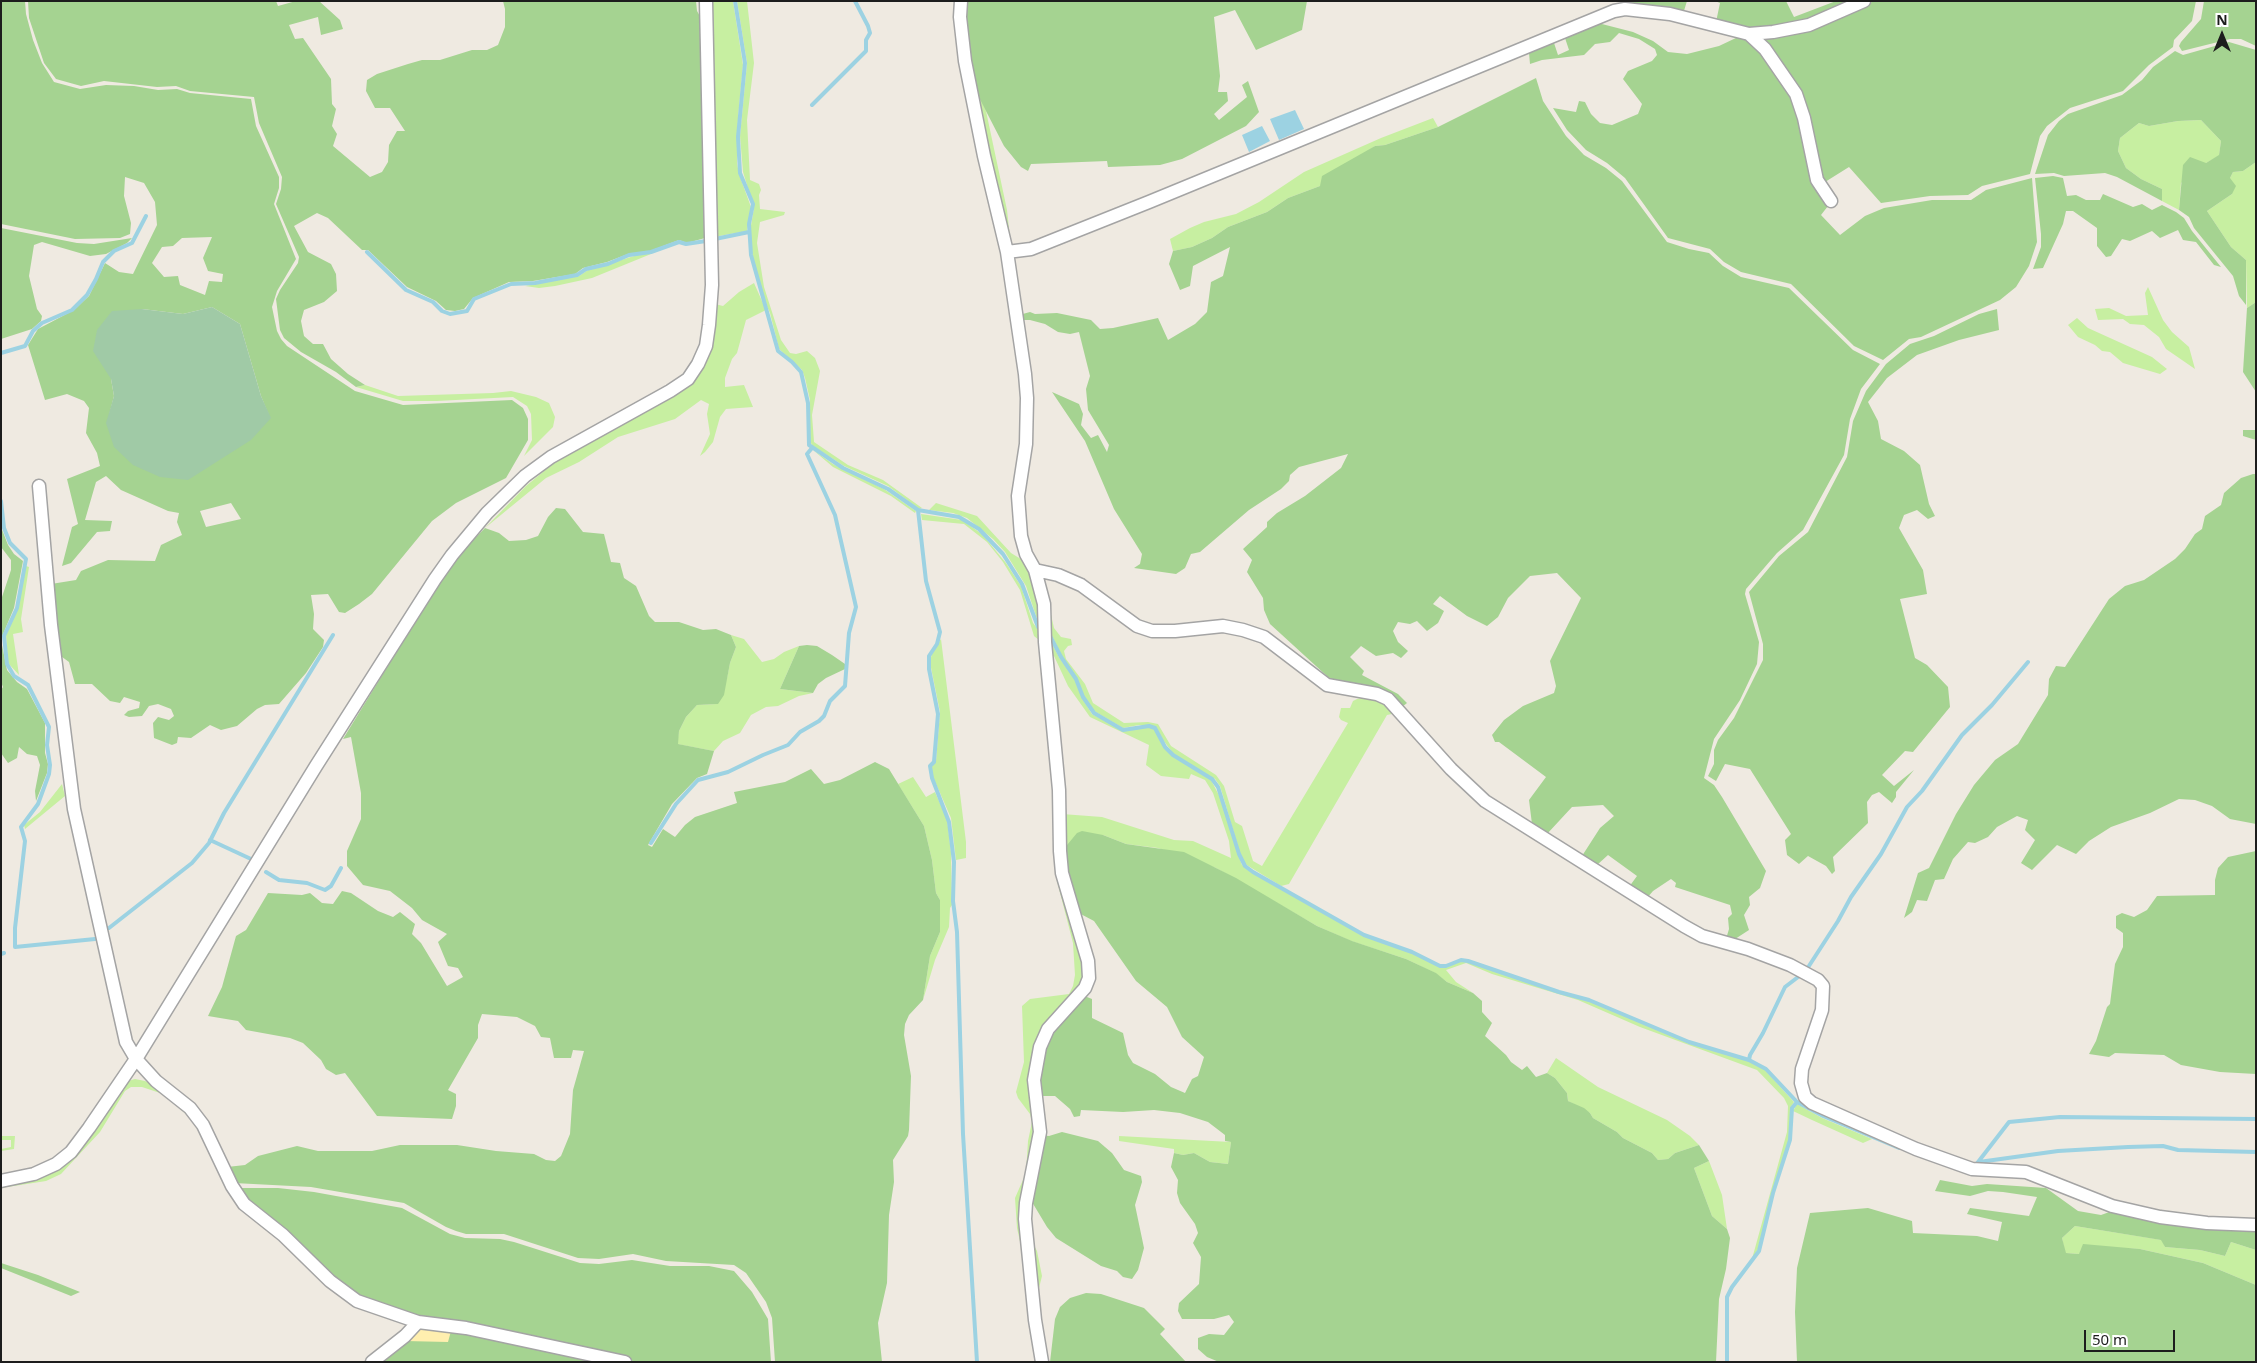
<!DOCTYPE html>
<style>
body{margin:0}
#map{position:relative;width:2257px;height:1363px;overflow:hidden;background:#efeae1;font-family:"Noto Sans",sans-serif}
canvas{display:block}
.frame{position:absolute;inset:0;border:2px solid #1d1d1d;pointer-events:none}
.north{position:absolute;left:2197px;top:10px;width:50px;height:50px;-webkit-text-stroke:4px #fff;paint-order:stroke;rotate:0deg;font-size:14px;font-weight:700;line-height:20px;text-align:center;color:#1d1d1d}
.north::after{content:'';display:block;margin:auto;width:18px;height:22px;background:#1d1d1d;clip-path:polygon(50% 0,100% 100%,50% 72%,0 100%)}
.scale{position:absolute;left:2084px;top:1330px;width:91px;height:22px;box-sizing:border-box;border:2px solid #1d1d1d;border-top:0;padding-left:6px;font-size:15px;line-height:18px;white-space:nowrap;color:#1d1d1d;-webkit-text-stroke:4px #fff;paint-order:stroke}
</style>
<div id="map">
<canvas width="2257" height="1363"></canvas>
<div class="frame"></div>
<div class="north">N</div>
<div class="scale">50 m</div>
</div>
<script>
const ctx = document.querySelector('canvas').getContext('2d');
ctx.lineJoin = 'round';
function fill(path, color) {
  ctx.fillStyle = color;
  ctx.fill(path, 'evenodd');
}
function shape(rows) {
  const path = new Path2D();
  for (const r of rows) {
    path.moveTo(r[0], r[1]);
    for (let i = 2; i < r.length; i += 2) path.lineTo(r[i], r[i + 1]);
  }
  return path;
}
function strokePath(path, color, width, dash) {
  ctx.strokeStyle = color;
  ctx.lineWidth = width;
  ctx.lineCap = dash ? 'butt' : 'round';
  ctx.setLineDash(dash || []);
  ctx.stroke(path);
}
fill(shape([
 [709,1,733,1,743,65,738,118,737,163,739,174,751,207,747,231,714,237],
 [737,1,747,1,754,63,747,120,750,180,759,184,761,190,759,195,760,209,785,212,784,215,760,222,757,243,764,287,781,340,790,353,796,354,807,351,815,358,820,371,812,415,814,442,848,465,883,480,922,508,919,509,888,486,844,466,813,446,810,442,810,400,805,378,802,370,779,349,770,313,762,296,752,255,750,231,754,208,743,172,740,136,747,63],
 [972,82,986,111,1007,210,1010,238],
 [1433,118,1438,127,1385,145,1375,146,1320,186,1288,198,1267,212,1228,227,1212,238,1192,247,1173,251,1170,239,1190,228,1204,222,1236,214,1259,202,1304,172,1381,138],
 [2201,120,2221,141,2219,156,2206,163,2181,183,2179,210,2162,201,2162,189,2141,179,2126,168,2118,151,2120,138,2139,123,2149,126,2178,121],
 [2256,162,2256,302,2247,308,2246,260,2231,247,2207,211,2232,194,2230,178,2233,172,2243,171],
 [644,253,651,254,592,278,555,286,539,288,525,286,579,276,588,270],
 [754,283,766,310,746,320,737,353,732,359,725,378,725,387,744,385,753,407,726,409,720,417,713,442,705,452,700,456,710,434,707,414,709,404,701,400,675,419,618,437,579,462,546,478,485,528,526,486,555,462,687,383,715,304,723,306,739,292],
 [2148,287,2163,320,2172,332,2189,347,2195,369,2166,349,2159,337,2144,325,2130,324,2123,319,2098,320,2095,309,2109,308,2126,316,2148,315,2145,293],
 [2077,318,2088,328,2152,357,2167,369,2160,374,2123,363,2110,352,2102,351,2095,345,2078,337,2068,325],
 [365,385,398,396,493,393,511,391,536,397,549,403,555,417,553,427,524,456,532,440,531,414,527,406,513,397,437,401,403,401,356,387],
 [813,450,833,464,884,489,916,511,915,513,891,496,833,467],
 [936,503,977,516,1011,553,1024,561,1032,575,1040,602,1039,625,1026,586,1005,552,993,539,967,518,953,513,929,510],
 [921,514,962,520,982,534,1006,563,1021,586,1033,623,1040,632,1040,641,1034,636,1020,590,1003,562,987,542,964,524,922,520],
 [26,566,29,567,21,619,23,632,13,634,19,675,8,663,6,635,18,608],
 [1039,575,1047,576,1045,579,1045,588,1054,628,1061,637,1071,639,1072,645,1068,646,1064,651,1066,659,1085,684,1093,703,1124,723,1148,722,1158,724,1171,746,1216,775,1224,786,1235,822,1242,826,1253,861,1262,866,1348,723,1341,720,1339,717,1341,708,1350,708,1353,701,1357,699,1375,695,1397,713,1387,715,1289,884,1281,886,1245,864,1240,853,1220,786,1215,779,1184,762,1173,753,1152,726,1139,725,1123,728,1094,711,1084,696,1076,677,1062,656,1049,630],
 [1047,634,1060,659,1076,680,1082,698,1092,714,1124,731,1149,727,1154,729,1165,748,1173,756,1211,780,1222,801,1238,854,1242,865,1267,881,1365,936,1411,953,1440,967,1447,967,1460,961,1467,961,1560,993,1589,1001,1689,1043,1749,1061,1765,1070,1794,1102,1791,1107,1789,1140,1772,1193,1758,1249,1752,1259,1787,1132,1788,1106,1784,1098,1757,1070,1640,1027,1578,1000,1492,974,1466,963,1446,970,1456,982,1473,993,1447,982,1435,973,1406,959,1351,941,1317,926,1216,868,1158,848,1126,844,1103,835,1063,850,1062,814,1102,817,1174,840,1193,841,1231,858,1229,841,1213,793,1205,780,1191,774,1189,779,1161,776,1146,765,1149,745,1090,717,1068,686,1054,656,1052,656],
 [731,635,744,639,762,662,774,659,784,652,799,646,780,689,813,693,799,696,778,706,766,707,751,715,740,733,723,741,714,751,677,744,679,731,686,717,697,705,717,704,727,678,730,663,736,647],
 [941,639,966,842,966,858,956,860,951,818,933,777,931,767,936,761,940,712,930,663,932,652],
 [913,777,926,797,935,792,947,819,951,852,952,905,950,908,949,927,935,960,923,1000,930,956,940,932,940,900,936,893,932,860,924,826,898,784],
 [62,784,65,796,25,829,24,825,40,812],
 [1054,857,1083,956,1084,976,1081,985,1043,1027,1037,1134,1023,1255,1017,1228,1015,1198,1026,1173,1028,1141,1032,1122,1030,1114,1018,1098,1016,1092,1024,1062,1022,1006,1030,999,1069,994,1073,986,1075,975,1073,943,1057,881],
 [1556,1058,1598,1087,1667,1120,1690,1136,1699,1145,1675,1153,1668,1159,1658,1160,1652,1153,1623,1138,1617,1132,1593,1118,1590,1113,1568,1101,1567,1093,1555,1078,1547,1073],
 [135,1079,145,1081,164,1090,182,1104,203,1132,204,1140,191,1119,174,1103,160,1093,142,1087,131,1087,125,1091,100,1132,61,1174,46,1181,1,1188,1,1187,42,1177,128,1081],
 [1797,1104,1822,1118,1872,1139,1863,1143,1812,1120,1793,1111],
 [1,1136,15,1136,14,1149,1,1151,1,1149,11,1147,11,1140,1,1140],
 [1119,1136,1231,1142,1228,1164,1210,1162,1194,1153,1183,1155,1174,1153,1174,1149,1119,1141],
 [1709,1161,1722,1195,1727,1229,1712,1216,1694,1168],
 [2075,1226,2162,1240,2165,1247,2200,1250,2225,1256,2231,1242,2256,1250,2256,1285,2203,1263,2140,1249,2117,1248,2079,1254,2065,1253,2062,1238],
 [1030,1238,1037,1251,1042,1276,1039,1288,1038,1310]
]), '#c7efa1');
fill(shape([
 [1,1,25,1,26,14,33,40,42,63,54,82,80,89,106,85,134,86,158,90,177,89,190,93,251,99,256,126,279,177,279,188,274,204,296,259,277,291,272,307,277,331,281,339,287,346,355,391,403,405,512,400,523,408,528,419,528,440,506,478,456,503,432,521,372,594,359,604,345,613,339,612,328,594,311,595,314,614,313,629,324,640,323,647,306,673,279,704,265,705,257,709,237,726,221,730,210,725,191,738,178,737,177,743,172,745,154,738,153,723,158,717,169,720,174,716,171,709,158,704,149,706,142,716,129,717,124,715,128,711,139,708,140,702,124,697,120,703,110,701,92,684,75,684,69,662,58,654,51,584,76,580,81,571,108,560,155,561,161,545,182,535,177,522,179,513,168,511,121,490,106,476,96,482,85,520,112,521,110,531,97,532,71,563,62,566,72,527,78,524,67,479,100,466,97,453,86,433,89,408,84,401,67,394,45,400,28,345,38,329,74,310,89,296,105,263,119,272,133,274,157,225,155,202,144,183,125,177,124,196,131,223,130,234,120,238,75,239,1,224],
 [212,237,203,258,208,271,223,274,222,282,209,281,205,295,180,285,178,276,164,277,152,263,162,247,173,246,182,238],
 [212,307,240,324,261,396,270,418,107,423,114,396,111,379,142,309,183,314],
 [231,503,241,519,206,527,200,511],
 [28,1,276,1,278,6,296,1,319,1,340,20,343,29,321,35,318,17,289,25,295,39,303,38,331,79,332,104,336,109,332,126,337,134,333,146,370,177,382,172,388,162,389,145,397,131,405,131,390,108,375,108,366,91,367,80,377,74,408,64,422,60,440,60,472,50,487,50,498,45,505,27,505,9,503,1,696,1,697,11,701,18,705,238,687,243,679,240,650,251,628,254,607,262,583,268,575,274,533,281,509,282,473,298,464,309,455,311,446,310,436,301,407,287,368,250,362,250,328,218,317,213,294,226,308,252,331,264,336,274,337,291,324,302,304,310,301,321,304,336,313,344,323,344,331,359,348,374,365,385,356,387,336,372,301,352,284,338,280,330,276,299,280,290,298,263,299,257,276,204,281,189,282,177,259,123,254,97,190,91,176,86,157,87,104,81,81,86,56,79,44,63,29,18],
 [963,1,1307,1,1302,30,1256,50,1235,10,1214,17,1220,76,1218,92,1227,92,1228,101,1214,114,1219,120,1247,97,1242,85,1248,81,1259,112,1246,126,1182,159,1160,165,1108,167,1107,161,1031,164,1028,171,1021,167,1004,146,971,82],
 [1628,1,1687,1,1683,14,1629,5],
 [1715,1,1786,1,1794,17,1836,1,1859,1,1808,23,1749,33,1716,22,1720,3],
 [1874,1,2196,1,2192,21,2174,40,2173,47,2149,65,2123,91,2070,108,2047,126,2040,136,2030,174,1982,186,1968,195,1930,196,1881,203,1849,167,1825,182,1820,173,1799,88,1779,57,1760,37,1817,27],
 [2204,1,2256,1,2256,46,2241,39,2230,39,2182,51,2179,46,2181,42,2201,19],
 [1598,23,1633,32,1653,41,1668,52,1687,54,1719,46,1738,37,1748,40,1763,52,1791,94,1821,196,1828,206,1821,215,1840,235,1865,216,1884,208,1932,200,1971,200,1986,190,2032,178,2037,242,2029,266,2016,287,2000,300,1921,337,1909,339,1883,360,1854,346,1791,284,1741,272,1724,262,1710,249,1668,238,1625,178,1607,163,1586,150,1567,130,1553,108,1576,112,1579,101,1585,102,1591,114,1600,123,1612,125,1638,114,1642,104,1623,79,1628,71,1652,61,1657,55,1655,49,1639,39,1619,33,1610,42,1595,44,1584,55,1542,60,1530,64,1529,53,1554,43,1558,55,1569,50,1565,38],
 [2229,42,2256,50,2256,162,2243,171,2233,172,2230,178,2236,186,2232,194,2207,211,2231,247,2246,260,2246,305,2239,296,2233,276,2194,228,2189,217,2179,210,2183,165,2190,157,2206,163,2219,155,2221,141,2201,120,2178,121,2149,126,2139,123,2120,138,2118,151,2126,168,2141,179,2162,189,2162,201,2117,177,2105,173,2064,176,2054,173,2035,174,2048,135,2059,121,2068,114,2122,95,2142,80,2153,67,2175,51,2183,55],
 [1536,78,1543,101,1566,136,1584,155,1606,168,1622,181,1667,242,1689,249,1709,253,1723,266,1741,277,1789,288,1853,350,1880,364,1861,389,1850,419,1844,455,1803,530,1777,553,1746,589,1745,594,1759,642,1757,664,1740,700,1714,739,1704,778,1714,785,1722,797,1766,871,1760,888,1749,897,1750,905,1744,915,1749,930,1732,941,1726,939,1729,929,1728,918,1732,914,1730,905,1675,887,1676,883,1671,879,1653,891,1647,898,1629,887,1637,876,1608,855,1597,865,1582,856,1600,828,1614,816,1603,805,1572,807,1547,834,1532,824,1529,800,1546,777,1499,742,1495,742,1492,735,1504,720,1523,706,1554,693,1556,686,1550,661,1581,598,1557,573,1530,576,1508,598,1498,617,1487,626,1467,616,1440,596,1433,604,1444,611,1438,623,1427,631,1417,621,1410,624,1398,622,1393,631,1398,642,1408,651,1401,658,1393,653,1376,656,1361,646,1350,657,1364,671,1362,675,1398,694,1407,703,1402,707,1343,685,1328,677,1270,624,1264,610,1263,598,1247,572,1252,560,1243,549,1267,527,1267,522,1277,513,1305,496,1341,468,1348,454,1299,467,1290,475,1289,481,1281,489,1249,510,1200,552,1191,554,1185,568,1176,574,1134,568,1140,564,1142,554,1114,509,1085,441,1052,392,1079,404,1083,414,1081,425,1091,438,1098,435,1107,452,1109,445,1088,410,1086,389,1090,376,1079,332,1070,334,1058,332,1045,324,1030,320,1020,320,1019,315,1030,312,1035,314,1057,313,1091,320,1100,329,1113,328,1158,318,1168,340,1195,324,1207,312,1211,282,1223,276,1230,247,1193,266,1190,286,1180,290,1169,264,1173,251,1192,247,1212,238,1228,227,1267,212,1288,198,1320,186,1322,176,1375,146,1385,145,1438,127],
 [2053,176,2063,178,2067,196,2076,195,2086,200,2100,200,2103,194,2133,207,2142,204,2152,210,2162,205,2176,212,2184,218,2192,231,2221,267,2214,265,2196,242,2183,240,2178,230,2160,238,2152,231,2130,241,2122,239,2111,256,2106,257,2097,246,2097,228,2073,211,2066,211,2063,224,2043,268,2033,269,2041,247,2041,234,2035,178],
 [1,228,77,243,94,244,132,238,127,243,106,254,90,256,42,242,34,245,29,276,37,309,42,316,41,321,32,329,1,339],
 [2256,302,2256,392,2243,372,2247,308],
 [1997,309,1999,330,1959,340,1917,355,1887,378,1868,402,1878,421,1881,439,1904,451,1920,465,1929,504,1935,516,1928,519,1917,510,1904,515,1899,528,1923,570,1927,594,1900,599,1915,658,1927,665,1948,687,1950,707,1913,752,1905,751,1882,775,1894,786,1914,770,1896,792,1896,797,1892,803,1879,792,1872,795,1867,802,1868,823,1833,857,1835,871,1832,874,1826,866,1808,856,1799,864,1787,855,1785,840,1791,834,1750,769,1725,764,1716,781,1708,776,1714,764,1714,750,1718,740,1734,718,1763,660,1763,644,1749,592,1779,556,1808,532,1847,457,1853,421,1866,391,1886,364,1910,344,1934,336,1979,314],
 [2243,430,2256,430,2256,440,2243,436],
 [2253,474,2256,474,2256,824,2230,819,2212,806,2195,800,2179,799,2150,813,2111,827,2089,841,2076,854,2057,845,2032,870,2021,863,2035,840,2025,830,2028,820,2017,816,1997,827,1988,837,1975,843,1968,842,1953,859,1944,879,1935,880,1927,901,1917,900,1912,912,1904,918,1918,873,1929,868,1956,814,1974,785,1995,760,2018,744,2048,695,2049,679,2056,666,2065,667,2109,599,2125,586,2144,580,2175,559,2185,549,2195,534,2202,529,2205,516,2221,505,2224,493,2241,478],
 [556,508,565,509,583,532,604,534,611,562,620,563,624,578,636,586,649,616,655,622,679,622,703,630,716,629,731,635,736,647,730,663,724,695,718,704,697,705,686,717,679,731,678,744,714,751,707,774,697,778,672,804,648,845,652,847,663,829,675,837,685,825,695,817,737,803,734,792,785,782,811,769,824,784,840,780,875,762,889,769,924,826,932,860,936,893,940,900,940,932,930,956,923,1000,909,1015,905,1024,904,1035,911,1076,909,1130,908,1136,893,1160,894,1182,889,1215,887,1283,878,1323,882,1362,775,1362,772,1318,766,1302,746,1273,734,1265,666,1261,633,1254,599,1259,578,1258,504,1234,466,1234,456,1231,446,1227,404,1203,311,1187,234,1183,227,1167,245,1165,258,1156,297,1146,318,1151,372,1151,400,1145,457,1145,496,1151,534,1154,546,1160,555,1161,561,1156,570,1134,573,1090,584,1051,573,1050,571,1058,554,1058,550,1038,541,1037,535,1026,517,1017,482,1014,478,1025,478,1038,448,1090,456,1094,456,1106,452,1119,377,1116,345,1073,336,1075,326,1069,321,1060,303,1043,290,1038,246,1030,238,1021,208,1016,222,987,236,936,246,930,268,893,302,895,310,893,322,903,333,904,342,891,351,893,378,911,393,917,400,912,415,924,412,934,421,943,447,986,463,977,458,968,448,966,438,942,447,934,422,920,412,908,390,891,363,885,347,866,347,851,361,819,361,793,351,737,343,739,440,581,456,560,473,540,485,528,499,533,509,541,526,540,538,536,548,517],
 [1,527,8,545,14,554,23,561,14,608,1,639,1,600,11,570,11,560,1,547],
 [1,640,7,670,17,682,27,689,45,723,45,753,48,764,47,773,36,801,35,791,40,765,37,756,27,754,19,747,17,758,8,763,1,753,1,690,3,687,1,682],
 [807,645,817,646,832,655,845,664,845,669,826,678,818,684,813,693,780,689,799,646],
 [1082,831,1103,835,1126,844,1184,852,1236,878,1317,926,1352,941,1406,959,1436,973,1447,982,1473,993,1482,1001,1482,1012,1492,1023,1485,1036,1506,1055,1511,1062,1522,1070,1527,1066,1536,1077,1547,1073,1555,1078,1567,1093,1568,1101,1584,1108,1590,1113,1593,1118,1617,1132,1623,1138,1652,1153,1658,1160,1668,1159,1675,1153,1699,1145,1709,1161,1694,1168,1712,1216,1727,1229,1730,1238,1726,1269,1719,1299,1716,1362,1219,1362,1207,1357,1198,1349,1198,1338,1209,1334,1224,1335,1234,1322,1229,1315,1214,1319,1182,1319,1178,1311,1179,1303,1199,1284,1201,1257,1193,1243,1198,1233,1195,1224,1180,1203,1177,1193,1178,1180,1171,1167,1174,1153,1183,1155,1194,1153,1210,1162,1228,1164,1231,1142,1225,1141,1225,1135,1208,1122,1180,1113,1154,1110,1123,1112,1081,1110,1080,1116,1074,1117,1070,1109,1055,1096,1038,1096,1042,1046,1082,995,1092,999,1092,1018,1123,1033,1128,1055,1133,1063,1155,1074,1171,1087,1185,1093,1192,1079,1198,1076,1204,1057,1182,1037,1167,1007,1136,981,1094,921,1075,911,1063,850,1077,833],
 [2256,851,2256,1074,2220,1072,2181,1065,2164,1055,2115,1053,2109,1057,2089,1054,2096,1041,2107,1007,2110,1004,2115,964,2123,947,2123,933,2116,928,2116,916,2122,913,2134,917,2147,910,2157,896,2215,895,2215,880,2218,868,2228,857],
 [1062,1132,1098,1141,1112,1153,1124,1170,1141,1176,1142,1182,1135,1205,1144,1248,1138,1270,1132,1279,1123,1277,1117,1271,1101,1266,1056,1238,1047,1227,1029,1197,1042,1135,1049,1136],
 [1940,1180,1972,1186,1987,1184,2046,1188,2078,1211,2101,1215,2115,1210,2256,1228,2256,1250,2231,1242,2225,1256,2200,1250,2165,1247,2161,1240,2075,1226,2062,1238,2066,1253,2079,1254,2083,1244,2140,1249,2203,1263,2256,1285,2256,1362,1797,1362,1795,1312,1797,1268,1810,1213,1868,1208,1912,1221,1913,1233,1977,1236,1998,1241,2002,1222,1967,1214,1970,1208,2029,1216,2037,1197,2003,1192,1988,1191,1970,1196,1935,1191],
 [238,1188,278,1188,314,1192,402,1208,450,1234,465,1238,500,1239,514,1242,580,1263,599,1264,632,1260,670,1266,709,1266,734,1271,752,1292,768,1319,771,1362,638,1362,433,1321,357,1298,258,1210],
 [1,1263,38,1275,80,1292,71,1296,1,1268],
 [1086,1293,1101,1294,1144,1308,1165,1329,1160,1334,1186,1362,1050,1362,1055,1319,1060,1307,1070,1298],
 [451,1331,598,1362,376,1362,405,1341]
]), '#a5d391');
fill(shape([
 [417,1327,451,1331,448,1342,405,1341]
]), '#ffefaf');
fill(shape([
 [212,307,240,324,261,396,271,418,251,440,188,480,160,477,133,465,114,447,106,423,114,396,111,379,93,351,97,330,112,311,142,309,183,314]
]), '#a0caa6');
fill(shape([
 [1295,110,1304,129,1279,140,1270,119],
 [1262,126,1270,141,1249,152,1242,135]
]), '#9cd2e2');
strokePath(shape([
 [735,1,745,63,738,137,740,173,753,204,749,224,751,255,778,351,792,362,801,372,808,403,809,445,843,468,888,489,918,510,959,517,979,529,1003,554,1022,584,1038,627],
 [812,105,866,51,866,40,870,33,868,26,855,1],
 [715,239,749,232],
 [367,252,406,290,433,302,442,311,450,314,467,311,474,299,511,284,535,283,577,275,586,269,608,264,629,255,651,252,679,242,686,244,706,241],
 [1,353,25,346,33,331,42,323,72,310,87,295,96,279,103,262,114,251,132,243,146,216],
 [1,501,4,528,10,543,26,559,17,608,4,636,7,664,14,676,28,685,49,727,47,745,50,765,49,774,38,804,21,827,25,841,15,928,15,947,95,939],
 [918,510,926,581,940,632,937,644,929,656,929,669,938,714,934,762,930,766,932,778,949,822,954,862,953,901,957,932,963,1134,977,1362],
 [1049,634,1061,657,1076,679,1083,697,1094,713,1123,730,1149,726,1155,728,1165,747,1173,755,1212,779,1218,787,1239,854,1245,866,1253,872,1364,935,1412,952,1440,966,1446,966,1461,960,1468,961,1559,992,1589,1000,1689,1042,1749,1060,1766,1069,1797,1102,1823,1116,1899,1148],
 [210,840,251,859],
 [651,843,676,804,698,780,728,772,763,755,788,745,800,732,819,721,824,716,830,701,845,686,849,633,856,607,835,515,807,454,812,448],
 [266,872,279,880,307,883,325,890,331,886,341,868],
 [109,928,192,863,209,843,224,813,333,635],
 [1,954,4,953],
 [1807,969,1838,921,1851,897,1881,854,1907,807,1922,791,1962,735,1992,705,2028,662],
 [1749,1060,1750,1055,1763,1033,1785,987,1802,974],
 [1979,1162,2058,1151,2128,1147,2163,1146,2178,1150,2256,1152],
 [1975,1166,2009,1122,2060,1117,2256,1119],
 [1727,1362,1727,1297,1732,1287,1759,1251,1773,1193,1790,1140,1792,1108,1797,1102]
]), '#9cd2e2', 4);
const minor = shape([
 [961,1,960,17,965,61,984,156,1007,252,1025,374,1027,398,1026,444,1018,496,1021,536,1026,554,1035,570,1044,604,1045,642,1059,790,1060,851,1062,873,1088,961,1089,978,1085,988,1048,1029,1040,1047,1034,1080,1040,1132,1026,1203,1025,1219,1035,1320,1042,1362],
 [1749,34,1765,49,1796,94,1804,118,1817,180,1831,201],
 [1007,252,1031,249,1149,202,1614,11,1625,9,1670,14,1749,34,1773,32,1809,25,1864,1],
 [39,486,51,625,74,809,126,1042,136,1059,156,1081,190,1108,203,1125,232,1186,244,1204,283,1235,330,1281,357,1301,418,1322,466,1328,625,1362],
 [1035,570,1058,575,1081,585,1137,626,1152,631,1175,631,1223,626,1243,630,1264,637,1327,685,1377,694,1388,699,1451,769,1485,801,1684,926,1702,936,1748,949,1790,965,1818,980,1823,986,1822,1010,1802,1069,1801,1083,1805,1097,1812,1103,1916,1149,1972,1169,2026,1172,2112,1206,2160,1217,2207,1223,2256,1225],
 [1,1181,34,1174,56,1164,71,1152,89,1128,136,1059,316,766,435,579,452,555,487,513,525,476,551,457,670,391,688,379,698,364,706,346,709,325,712,285,706,1],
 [372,1362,405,1336,418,1322]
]);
strokePath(minor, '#a4a4a4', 15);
strokePath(minor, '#fff', 12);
</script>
